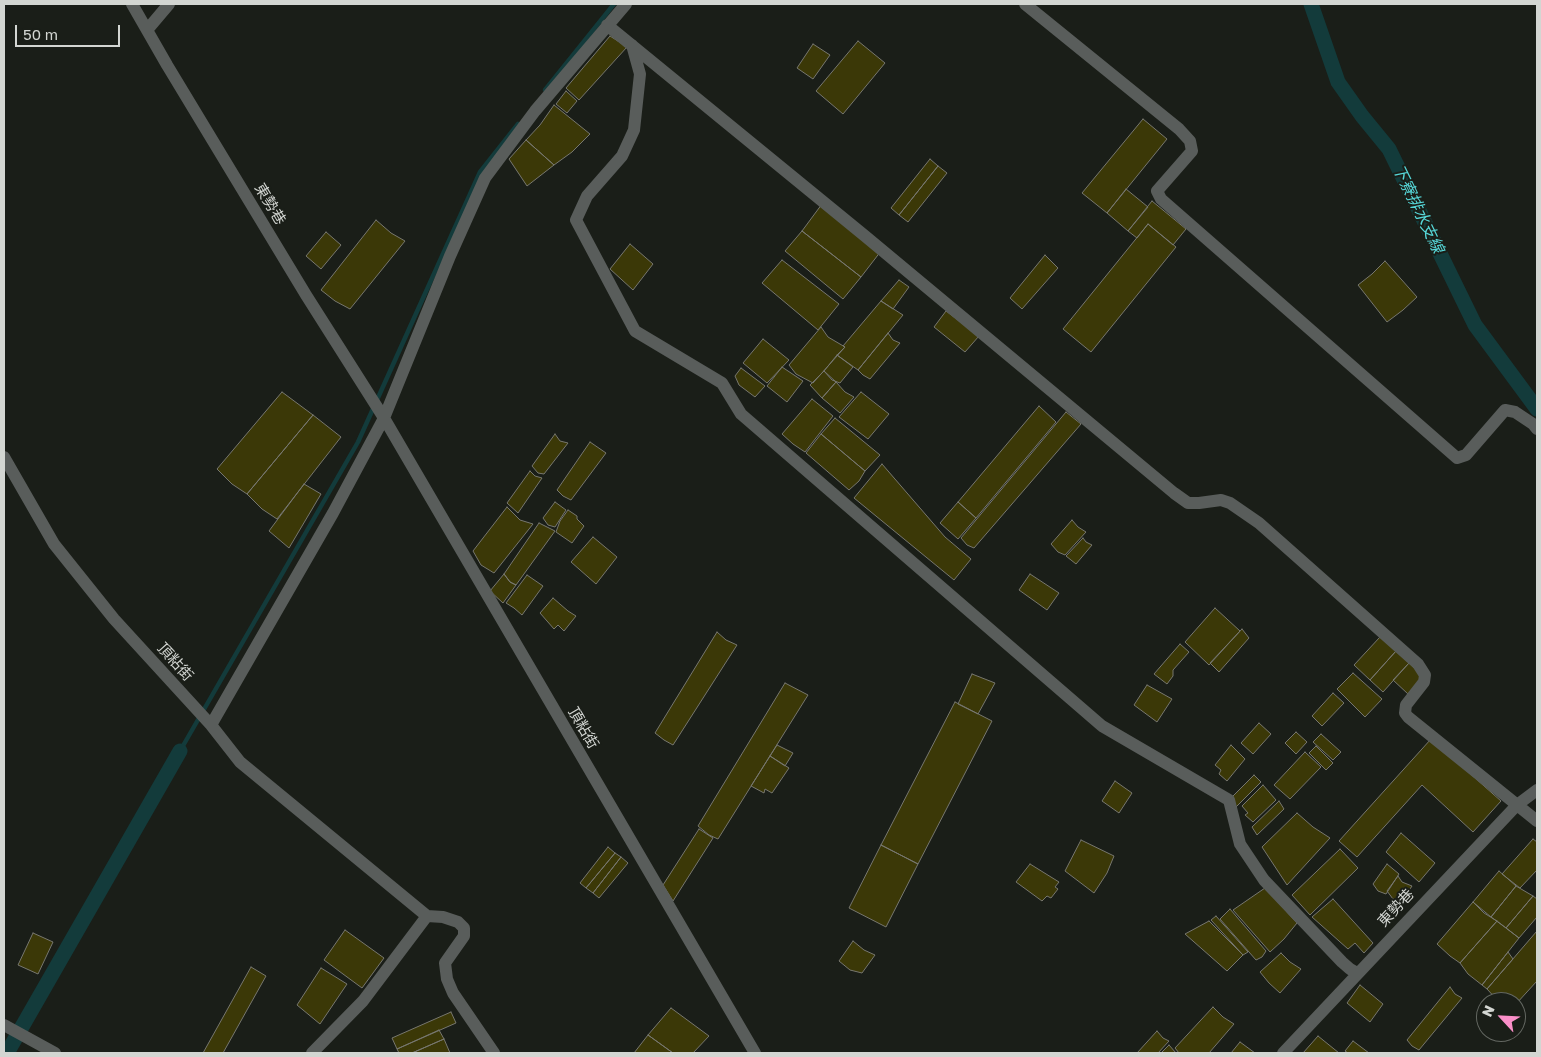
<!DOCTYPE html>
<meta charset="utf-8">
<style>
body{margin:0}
#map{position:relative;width:1541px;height:1057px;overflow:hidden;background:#1a1e18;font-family:"Golos Text",sans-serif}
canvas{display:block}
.frame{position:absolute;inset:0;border:5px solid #d3d6d2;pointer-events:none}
.north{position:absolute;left:1476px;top:992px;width:50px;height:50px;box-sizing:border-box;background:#1a1e18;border:1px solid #646862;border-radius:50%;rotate:295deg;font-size:14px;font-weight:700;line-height:20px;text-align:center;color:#d3d6d2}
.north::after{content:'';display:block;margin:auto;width:18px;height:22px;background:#fa8fc8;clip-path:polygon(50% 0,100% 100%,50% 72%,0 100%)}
.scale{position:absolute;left:15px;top:25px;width:105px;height:22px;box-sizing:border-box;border:2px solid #d3d6d2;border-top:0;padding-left:6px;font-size:15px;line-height:18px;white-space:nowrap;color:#d3d6d2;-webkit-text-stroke:4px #1a1e18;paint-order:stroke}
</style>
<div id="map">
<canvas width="1541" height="1057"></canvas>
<div class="frame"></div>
<div class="north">N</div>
<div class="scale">50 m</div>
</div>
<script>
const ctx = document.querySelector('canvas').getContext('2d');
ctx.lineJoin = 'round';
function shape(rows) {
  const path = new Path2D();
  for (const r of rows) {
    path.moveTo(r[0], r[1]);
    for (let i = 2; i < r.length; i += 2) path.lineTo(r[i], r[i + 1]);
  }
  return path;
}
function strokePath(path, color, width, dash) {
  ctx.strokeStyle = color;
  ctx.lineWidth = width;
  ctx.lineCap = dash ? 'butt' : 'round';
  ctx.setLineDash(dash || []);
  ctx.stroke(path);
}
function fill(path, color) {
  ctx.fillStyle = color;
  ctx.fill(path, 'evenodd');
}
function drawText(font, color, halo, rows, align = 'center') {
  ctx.font = font + ' "Golos Text","Noto Sans TC",sans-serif';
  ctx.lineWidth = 4;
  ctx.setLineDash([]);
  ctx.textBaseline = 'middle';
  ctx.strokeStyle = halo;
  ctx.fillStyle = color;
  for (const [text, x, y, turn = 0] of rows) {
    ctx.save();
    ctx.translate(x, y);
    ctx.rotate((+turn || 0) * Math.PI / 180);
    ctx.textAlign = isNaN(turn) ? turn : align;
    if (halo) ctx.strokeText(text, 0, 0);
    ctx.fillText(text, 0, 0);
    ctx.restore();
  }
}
strokePath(shape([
 [545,90,614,4],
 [180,751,358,442,480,172,518,124]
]), '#133b3b', 4.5);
strokePath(shape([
 [1311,4,1338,82,1362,116,1389,149,1475,325,1537,409],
 [7,1053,180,751]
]), '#133b3b', 15);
const building = shape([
 [610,36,627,47,579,100,566,88,610,36],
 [858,41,885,63,843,114,816,91,858,41],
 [813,44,830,55,813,79,797,68,813,44],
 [566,91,577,101,567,113,556,104,566,91],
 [554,105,590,134,572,152,554,165,526,140,540,125,554,105],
 [1143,119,1167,139,1107,213,1082,193,1143,119],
 [526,140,554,165,527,186,509,159,526,140],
 [930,159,938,166,899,215,891,208,930,159],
 [938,166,947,173,908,222,899,215,938,166],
 [1126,189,1148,207,1128,231,1107,213,1126,189],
 [1152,201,1186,229,1173,245,1148,224,1137,238,1128,231,1152,201],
 [822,204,881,251,861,277,802,231,822,204],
 [376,220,391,233,405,241,350,309,335,301,321,290,376,220],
 [1148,224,1176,247,1091,352,1063,329,1148,224],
 [802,231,861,277,843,299,785,251,802,231],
 [326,232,341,245,321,269,306,256,326,232],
 [630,244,653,264,633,290,610,269,630,244],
 [1045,255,1058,268,1022,309,1010,298,1045,255],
 [782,260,839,304,818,330,762,283,782,260],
 [1385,261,1417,297,1403,310,1387,322,1358,285,1372,274,1385,261],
 [899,280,909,287,893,309,881,301,899,280],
 [881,301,903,315,858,370,837,355,845,347,843,346,881,301],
 [946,311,979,336,965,352,934,327,946,311],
 [821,327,828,337,845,347,813,383,796,374,789,365,821,327],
 [888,333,893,340,900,343,870,379,863,375,858,370,888,333],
 [763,339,789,360,767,383,743,363,763,339],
 [837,355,853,367,840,383,832,380,824,371,837,355],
 [782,367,803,381,787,402,767,386,782,367],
 [741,368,765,386,755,397,739,385,735,376,741,368],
 [824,371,836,382,822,398,810,385,824,371],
 [836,382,845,392,854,397,840,413,822,398,836,382],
 [282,392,313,415,247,494,232,484,217,469,282,392],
 [861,392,889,414,868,439,839,417,861,392],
 [812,399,833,416,805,452,793,444,782,434,812,399],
 [1039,406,1056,422,976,518,958,502,1039,406],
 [1066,412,1081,424,974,548,967,545,961,538,1066,412],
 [313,415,341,437,277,519,262,509,247,494,313,415],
 [835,418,880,455,865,471,821,434,835,418],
 [555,434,560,441,568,443,544,474,538,473,532,466,555,434],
 [821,434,865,471,859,481,849,490,806,453,821,434],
 [590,442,606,453,571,500,563,496,557,490,590,442],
 [882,464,945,537,971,559,954,580,854,498,882,464],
 [530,471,535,476,542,478,518,513,507,503,530,471],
 [304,484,321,494,289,548,269,531,304,484],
 [555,502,566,510,555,527,548,525,543,518,555,502],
 [958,502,976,518,958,539,940,523,958,502],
 [507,507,520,520,533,524,494,573,481,565,473,551,507,507],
 [568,510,577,516,577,519,584,526,572,543,556,532,560,521,568,510],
 [1072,520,1078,527,1086,532,1065,555,1058,552,1051,544,1072,520],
 [539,523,555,531,516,585,510,582,504,574,539,523],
 [593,537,617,557,596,584,571,562,593,537],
 [1083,538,1086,542,1092,545,1076,564,1066,556,1083,538],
 [504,574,510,582,516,585,503,603,490,591,504,574],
 [1030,574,1059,593,1047,610,1019,590,1030,574],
 [527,575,543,586,522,615,514,608,506,603,527,575],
 [553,598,568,611,576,616,564,631,558,625,554,629,540,613,553,598],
 [1215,608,1240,631,1209,665,1185,642,1215,608],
 [1242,629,1249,638,1219,672,1210,663,1242,629],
 [717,632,726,640,737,645,673,745,664,740,655,733,717,632],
 [1380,637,1396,651,1370,680,1354,665,1380,637],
 [1180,644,1189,652,1173,670,1173,676,1167,684,1154,674,1180,644],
 [1396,651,1409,663,1383,692,1370,680,1396,651],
 [1409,663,1423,677,1408,694,1393,680,1409,663],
 [1353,673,1382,699,1365,717,1337,689,1353,673],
 [972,674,995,683,978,714,958,704,972,674],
 [785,683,808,695,718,839,709,835,698,826,785,683],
 [1147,685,1172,699,1157,722,1134,705,1147,685],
 [1333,693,1344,703,1322,726,1312,716,1333,693],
 [955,702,992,721,918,864,881,845,955,702],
 [1259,723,1271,734,1253,754,1241,743,1259,723],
 [1296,732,1307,742,1296,754,1285,743,1296,732],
 [1321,734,1341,752,1333,760,1313,742,1321,734],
 [1431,739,1501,801,1473,832,1422,785,1357,857,1339,841,1431,739],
 [777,745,793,753,785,766,770,756,777,745],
 [1231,745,1245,759,1227,781,1219,774,1221,770,1215,765,1231,745],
 [1316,746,1333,763,1326,770,1309,753,1316,746],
 [1305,752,1321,767,1290,799,1274,785,1305,752],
 [770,756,789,768,772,793,765,789,764,793,751,786,770,756],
 [1254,775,1261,782,1233,810,1229,800,1254,775],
 [1115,781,1132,793,1119,813,1102,801,1115,781],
 [1263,785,1276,800,1253,822,1245,815,1248,813,1242,806,1263,785],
 [1279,801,1284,809,1257,835,1252,827,1279,801],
 [1297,813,1313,827,1330,838,1287,885,1262,847,1297,813],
 [699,829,713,838,673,901,663,885,699,829],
 [1401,833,1435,863,1419,882,1386,852,1401,833],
 [1533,839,1537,842,1537,870,1520,888,1502,874,1533,839],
 [1081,840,1114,856,1107,873,1094,893,1065,871,1081,840],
 [881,845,918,864,886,927,849,908,881,845],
 [608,847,615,853,586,888,580,883,608,847],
 [1340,849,1358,868,1310,915,1292,895,1340,849],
 [615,853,621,857,593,893,586,888,615,853],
 [621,857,628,863,599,898,593,893,621,857],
 [1030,864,1059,882,1055,887,1058,889,1051,898,1047,896,1042,901,1016,882,1030,864],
 [1387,864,1399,874,1386,894,1378,891,1373,884,1387,864],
 [1499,871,1516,886,1491,917,1473,902,1499,871],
 [1398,876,1402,882,1412,886,1402,901,1393,899,1387,891,1398,876],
 [1516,886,1533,896,1506,928,1491,917,1516,886],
 [1265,888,1297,923,1284,939,1270,952,1233,910,1265,888],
 [1533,896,1537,899,1537,917,1519,938,1506,928,1533,896],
 [1333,899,1373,943,1364,953,1355,943,1348,949,1312,917,1333,899],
 [1473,902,1484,913,1497,921,1460,963,1450,956,1437,944,1473,902],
 [1230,909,1266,951,1262,957,1256,960,1220,919,1230,909],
 [1216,916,1248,952,1243,955,1211,920,1216,916],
 [1209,921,1243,955,1227,971,1185,934,1209,921],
 [1497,921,1519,938,1482,985,1468,974,1460,963,1497,921],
 [345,930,384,958,362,988,324,960,345,930],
 [1537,931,1537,981,1516,1004,1516,1002,1499,1002,1487,989,1537,931],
 [33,933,53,942,38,974,18,965,33,933],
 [853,941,864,950,875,955,862,973,850,970,839,961,853,941],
 [1508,952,1513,959,1487,989,1482,985,1508,952],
 [1281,953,1290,962,1301,969,1280,993,1269,983,1260,972,1281,953],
 [251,967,266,976,223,1053,203,1053,251,967],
 [321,968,347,984,320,1024,297,1005,321,968],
 [1360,985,1383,1004,1370,1022,1347,1003,1360,985],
 [1450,987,1455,994,1462,998,1419,1050,1412,1046,1407,1040,1450,987],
 [1213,1007,1223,1017,1234,1024,1209,1053,1179,1053,1175,1048,1213,1007],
 [671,1008,709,1036,693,1053,673,1053,648,1035,671,1008],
 [451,1012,456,1023,397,1049,392,1038,451,1012],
 [439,1030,444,1039,412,1053,399,1053,397,1049,439,1030],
 [1157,1031,1163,1038,1169,1041,1158,1053,1137,1053,1157,1031],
 [648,1035,673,1053,634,1053,648,1035],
 [1318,1036,1339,1053,1303,1053,1318,1036],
 [444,1039,450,1053,412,1053,444,1039],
 [1353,1041,1369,1053,1348,1053,1345,1051,1353,1041],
 [1240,1042,1255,1053,1231,1053,1240,1042],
 [1169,1045,1176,1053,1161,1053,1169,1045]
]);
fill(building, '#3b3807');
strokePath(building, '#77776f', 1);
strokePath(shape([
 [132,4,167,65,306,295,384,418,755,1053],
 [1025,4,1179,129,1190,141,1192,151,1157,191,1161,199,1457,458,1466,455,1505,410,1515,412,1533,424,1537,429],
 [607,25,865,236,1174,493,1188,503,1199,503,1221,500,1230,503,1259,523,1418,664,1425,675,1424,682,1406,705,1405,713,1408,717,1537,821],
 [147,30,169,4],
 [632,45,640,74,634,130,622,156,587,196,576,220,635,331,722,383,741,414,1102,726,1229,800,1240,844,1264,880,1342,962,1350,969,1357,973],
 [4,457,54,544,114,619,211,725,240,762,427,916,443,917,458,922,464,928,464,936,445,963,447,979,453,993,494,1053],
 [211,725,333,513,384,418,450,256,485,178,535,111,626,4],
 [4,1025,55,1053],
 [312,1053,363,1001,427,916],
 [1283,1053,1517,805,1537,790]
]), '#595d5b', 12);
drawText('15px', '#d3d6d2', '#1a1e18', [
 ["東勢巷",270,204,59],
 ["頂粘街",175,662,48],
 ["頂粘街",583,728,60],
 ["東勢巷",1396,908,-47]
]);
drawText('italic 16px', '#56d7d8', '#1a1e18', [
 ["下寮排水支線",1418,209,64]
]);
</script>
